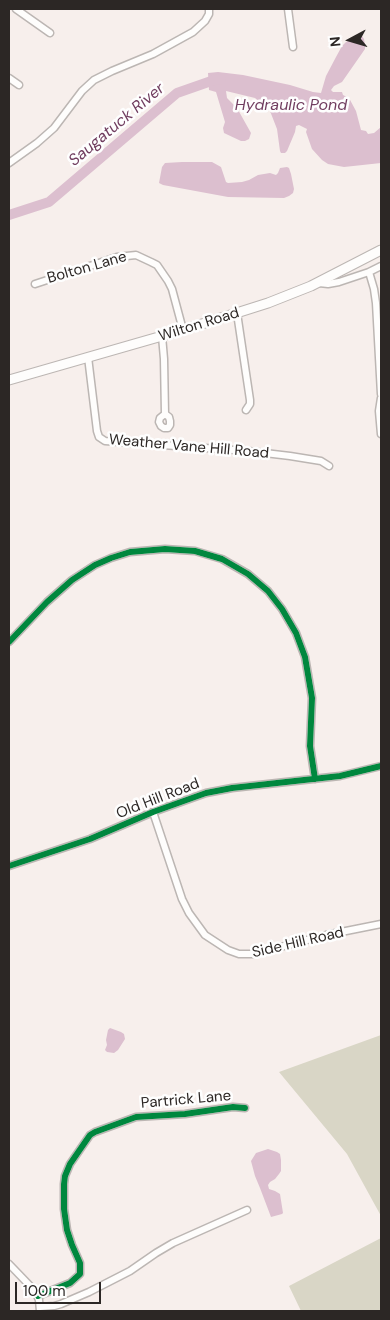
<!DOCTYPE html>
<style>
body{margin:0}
#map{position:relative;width:390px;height:1320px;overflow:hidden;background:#f7efec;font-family:"DM Sans",sans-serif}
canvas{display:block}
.frame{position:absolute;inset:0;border:10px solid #2c2725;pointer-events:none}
.north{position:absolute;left:325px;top:15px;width:50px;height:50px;-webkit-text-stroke:4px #fefefe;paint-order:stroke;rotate:264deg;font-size:14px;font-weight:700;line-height:20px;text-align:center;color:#2c2725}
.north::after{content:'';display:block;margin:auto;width:18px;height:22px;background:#2c2725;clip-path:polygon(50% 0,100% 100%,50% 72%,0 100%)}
.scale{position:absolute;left:15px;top:1282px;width:86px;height:22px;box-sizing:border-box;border:2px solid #2c2725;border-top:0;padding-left:6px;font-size:15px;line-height:18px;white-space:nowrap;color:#2c2725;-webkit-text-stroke:4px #fefefe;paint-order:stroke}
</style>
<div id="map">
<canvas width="390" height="1320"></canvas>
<div class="frame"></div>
<div class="north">N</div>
<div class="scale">100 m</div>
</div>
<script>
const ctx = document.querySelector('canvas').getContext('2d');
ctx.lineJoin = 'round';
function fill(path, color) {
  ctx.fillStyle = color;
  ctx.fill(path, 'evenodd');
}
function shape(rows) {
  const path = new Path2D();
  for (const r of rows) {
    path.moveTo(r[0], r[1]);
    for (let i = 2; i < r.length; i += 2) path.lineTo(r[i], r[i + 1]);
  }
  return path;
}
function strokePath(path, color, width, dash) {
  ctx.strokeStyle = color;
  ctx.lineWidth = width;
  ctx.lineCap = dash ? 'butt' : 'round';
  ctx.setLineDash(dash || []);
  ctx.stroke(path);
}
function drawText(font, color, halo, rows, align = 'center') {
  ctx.font = font + ' "DM Sans",sans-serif';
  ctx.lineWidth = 5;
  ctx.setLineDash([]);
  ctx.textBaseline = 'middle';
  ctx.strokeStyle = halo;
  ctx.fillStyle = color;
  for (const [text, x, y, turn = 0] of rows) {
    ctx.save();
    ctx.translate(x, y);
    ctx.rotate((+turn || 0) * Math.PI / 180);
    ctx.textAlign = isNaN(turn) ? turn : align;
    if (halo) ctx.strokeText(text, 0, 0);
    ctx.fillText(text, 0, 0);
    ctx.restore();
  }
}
fill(shape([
 [381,1035,381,1216,347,1154,279,1072],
 [381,1238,381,1311,301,1311,289,1286]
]), '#d9d6c6');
fill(shape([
 [357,36,362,36,364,39,365,45,365,49,342,82,334,86,331,90,333,92,342,92,343,95,349,98,356,111,361,130,366,131,368,134,374,133,381,127,381,163,344,167,328,164,322,160,312,149,306,132,307,129,299,125,296,126,295,132,287,151,285,153,281,153,280,151,277,129,270,111,255,98,226,91,227,98,237,108,251,133,249,139,245,141,241,141,224,133,223,128,225,122,216,92,209,90,208,73,218,72,243,75,290,85,313,92,321,93,326,76,336,57,342,46,346,42],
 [182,162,212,162,221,167,226,182,228,183,242,182,249,180,258,175,270,173,276,175,278,173,280,168,287,167,289,168,291,174,294,189,293,193,289,196,284,198,228,197,163,185,159,183,162,167,165,163],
 [110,1028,121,1032,124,1034,125,1039,118,1050,114,1053,107,1052,105,1050,107,1045,106,1040,108,1030],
 [268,1149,277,1152,280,1154,281,1160,281,1171,279,1174,275,1179,270,1182,268,1185,269,1189,275,1191,280,1194,283,1213,282,1214,271,1217,260,1188,255,1176,251,1161,256,1153]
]), '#dcbfcf');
strokePath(shape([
 [9,215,49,202,177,93,217,79,221,80]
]), '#dcbfcf', 10);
const street = shape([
 [16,9,50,33],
 [288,9,293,47],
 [9,78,19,85],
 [9,163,37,143,54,128,82,91,94,80,112,71,153,54,193,32,205,21,209,14,209,9],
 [369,272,381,266],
 [319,283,328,284,339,282,369,272,374,289,376,303,381,394],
 [35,284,117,257,136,255,151,262,157,265,168,281,172,289,183,330],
 [237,313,250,400,250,404,246,410],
 [162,336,164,359,165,414,169,417,170,421,170,425,168,428,164,428,161,426,159,422,160,418,165,414],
 [88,357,97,431,99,437,105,441,248,451,290,456,321,461,329,466],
 [381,398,379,411,381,434],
 [9,642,47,602,72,580,95,565,111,558,130,552,165,549,195,551,222,559,248,574,268,591,282,609,296,633,305,657,312,698,310,746,315,779],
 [153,812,182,899,189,913,205,935,228,950,239,954,254,954,326,935,381,924],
 [9,866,90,839,153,812,206,793,232,788,340,776,381,766],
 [9,1264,35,1291,39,1300,40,1311],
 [38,1296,70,1283,80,1274,80,1263,72,1245,67,1230,64,1209,64,1184,65,1176,70,1164,90,1135,95,1132,136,1117,185,1114,233,1107,245,1108],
 [40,1307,54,1306,61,1304,89,1292,130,1271,156,1253,173,1243,247,1210]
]);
const secondary = shape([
 [9,380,183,330,268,303,311,286,381,250]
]);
strokePath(street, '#bcb6b3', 9);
strokePath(secondary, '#bcb6b3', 11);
strokePath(street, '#fefdfc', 6);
strokePath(secondary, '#fefdfc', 9);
strokePath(shape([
 [9,642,47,602,72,580,95,565,111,558,130,552,165,549,195,551,222,559,248,574,268,591,282,609,296,633,305,657,312,698,310,746,315,779],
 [9,866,90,839,153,812,206,793,232,788,340,776,381,766],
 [38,1296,70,1283,80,1274,80,1263,72,1245,67,1230,64,1209,64,1184,65,1176,70,1164,90,1135,95,1132,136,1117,185,1114,233,1107,245,1108]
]), '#00873e', 6);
drawText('15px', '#2c2725', '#fefefe', [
 ["Bolton Lane",87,268,-16],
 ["Wilton Road",199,325,-17],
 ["Weather Vane Hill Road",189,447,5],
 ["Old Hill Road",158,799,-21],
 ["Side Hill Road",298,943,-13],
 ["Partrick Lane",186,1100,-5]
]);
drawText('italic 16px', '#713e60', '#fefefe', [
 ["Hydraulic Pond",291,106],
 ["Saugatuck River",117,125,-40]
]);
</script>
